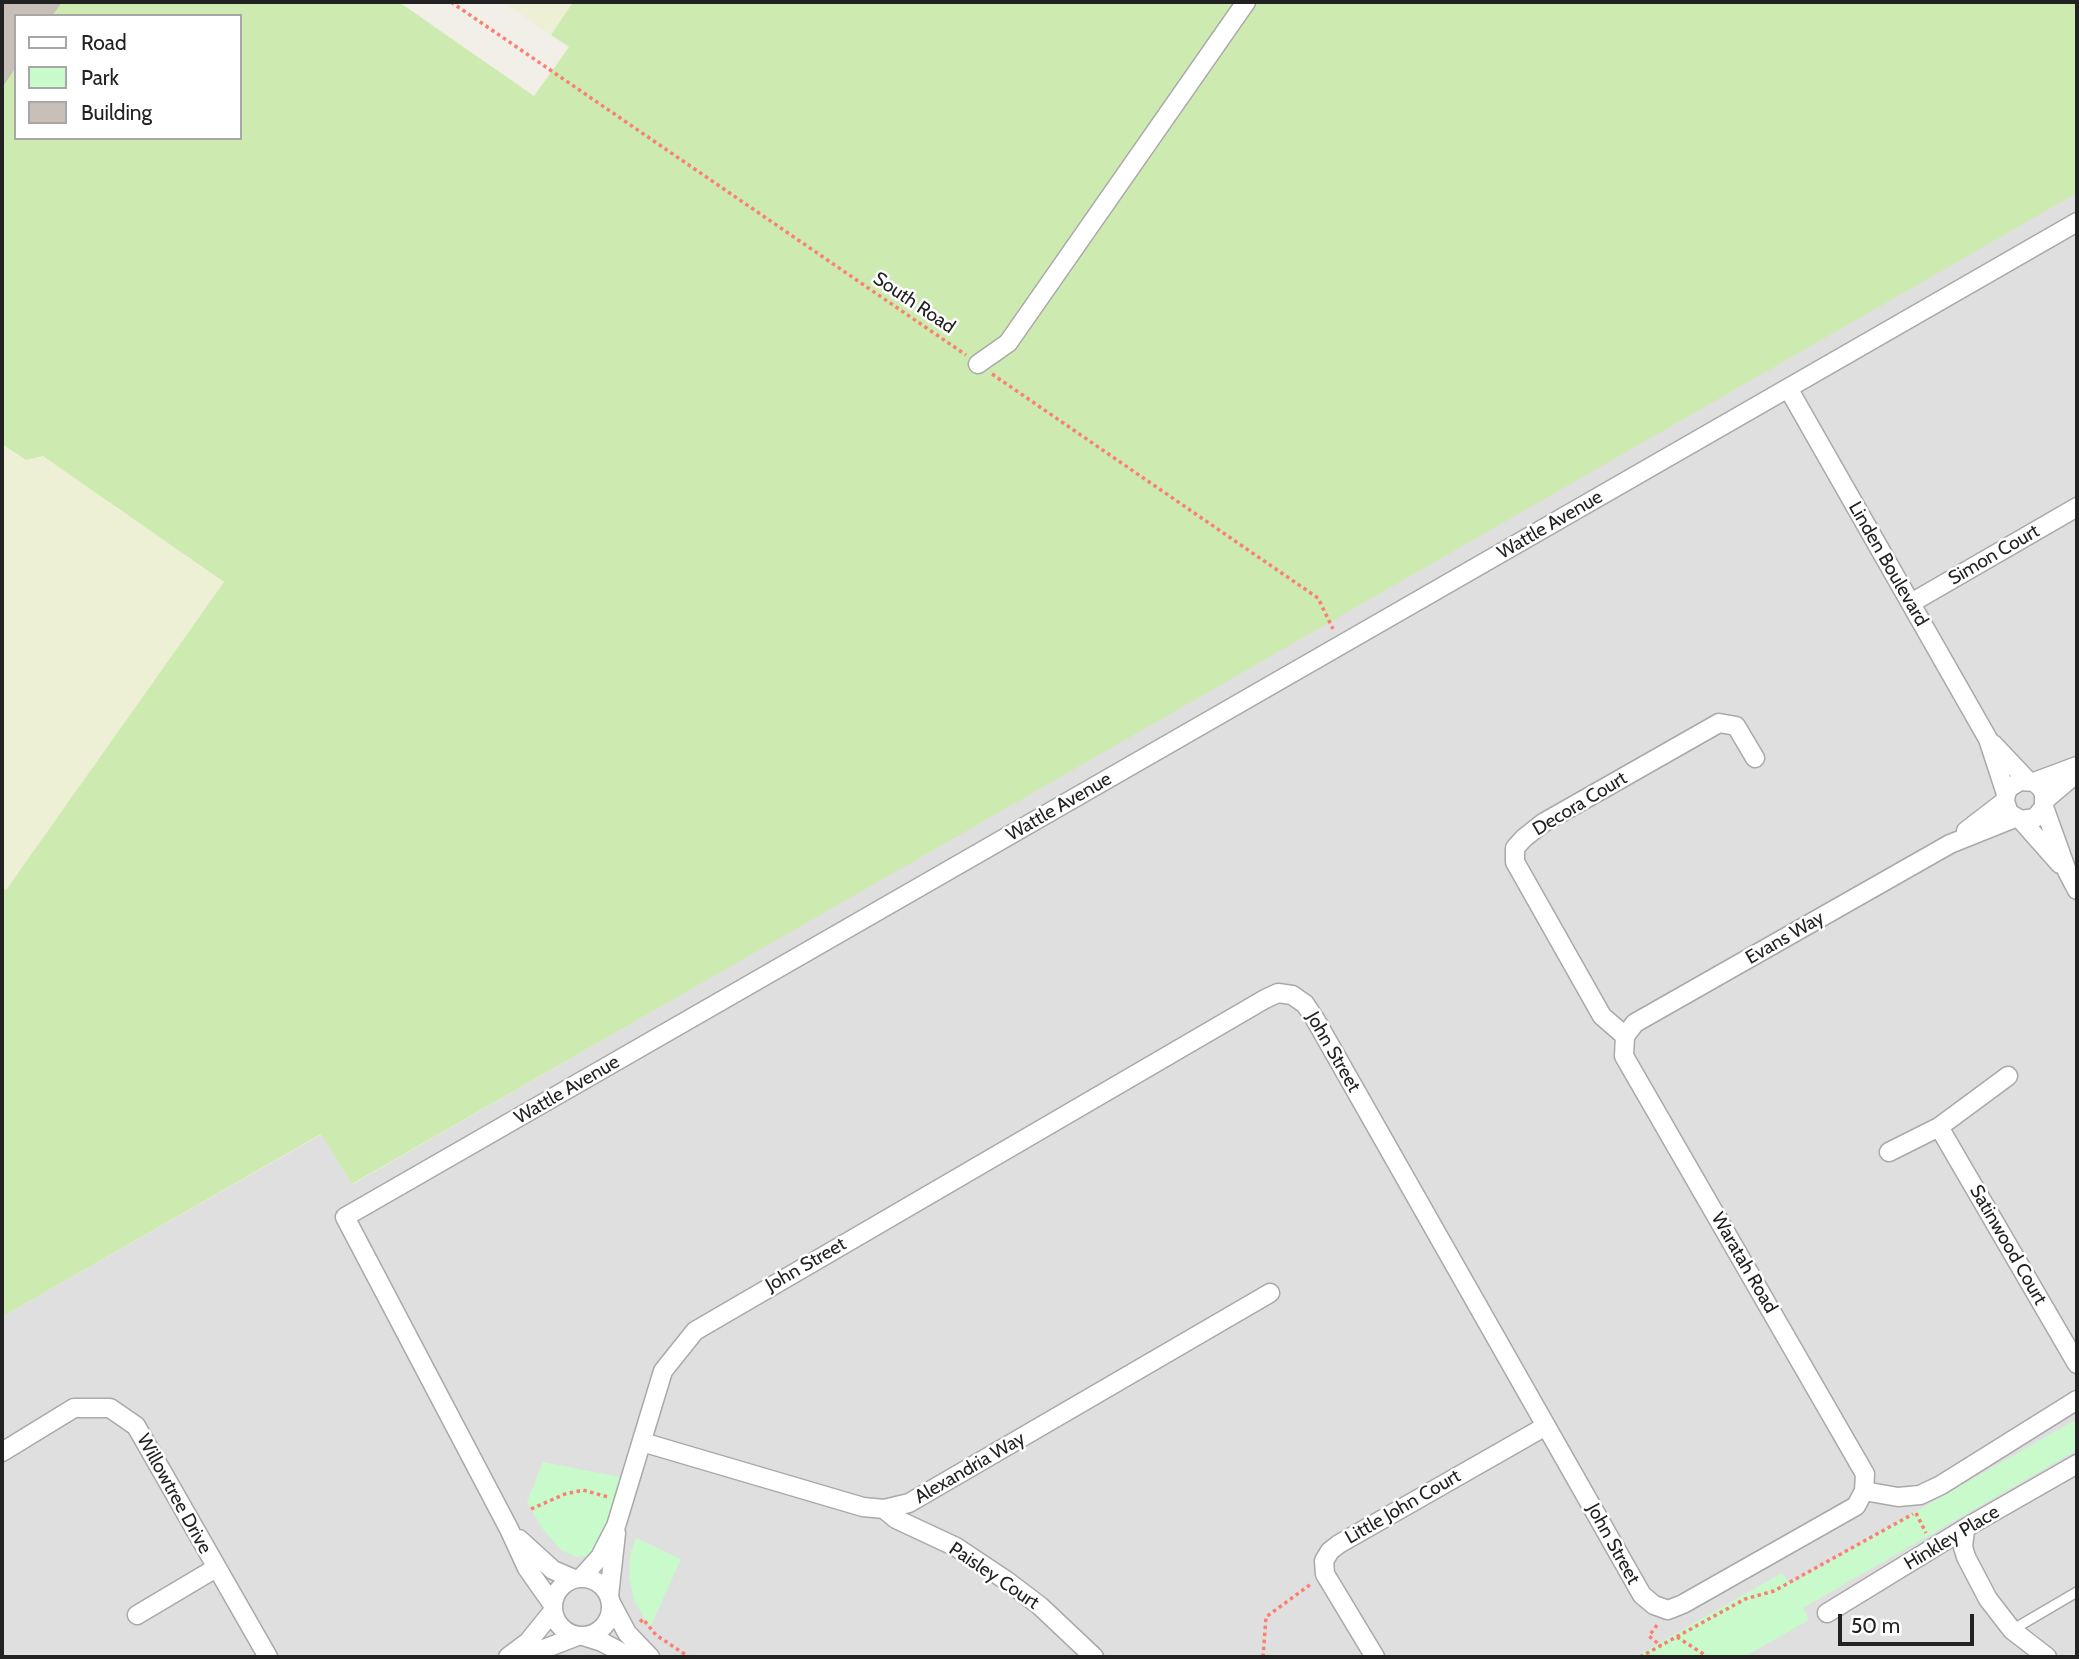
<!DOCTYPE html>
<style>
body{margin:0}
#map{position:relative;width:2079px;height:1659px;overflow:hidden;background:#f2efe9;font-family:Cabin,sans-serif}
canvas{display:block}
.frame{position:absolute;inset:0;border:4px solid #222;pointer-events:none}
.legend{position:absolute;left:14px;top:14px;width:228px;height:126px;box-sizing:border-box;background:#fff;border:2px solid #a7a7a7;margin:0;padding:9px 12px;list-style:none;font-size:21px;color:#222}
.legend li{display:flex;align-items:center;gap:14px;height:35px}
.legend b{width:35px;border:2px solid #a7a7a7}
.scale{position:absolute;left:1838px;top:1614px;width:136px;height:32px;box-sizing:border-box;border:4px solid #222;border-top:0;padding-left:9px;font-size:21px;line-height:24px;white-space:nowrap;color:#222;-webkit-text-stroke:5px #fff;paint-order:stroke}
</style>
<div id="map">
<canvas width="2079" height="1659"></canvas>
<div class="frame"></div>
<ul class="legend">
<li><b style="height:9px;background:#fff"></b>Road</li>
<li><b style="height:19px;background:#c8facc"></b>Park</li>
<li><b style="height:19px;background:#c7bfb8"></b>Building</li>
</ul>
<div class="scale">50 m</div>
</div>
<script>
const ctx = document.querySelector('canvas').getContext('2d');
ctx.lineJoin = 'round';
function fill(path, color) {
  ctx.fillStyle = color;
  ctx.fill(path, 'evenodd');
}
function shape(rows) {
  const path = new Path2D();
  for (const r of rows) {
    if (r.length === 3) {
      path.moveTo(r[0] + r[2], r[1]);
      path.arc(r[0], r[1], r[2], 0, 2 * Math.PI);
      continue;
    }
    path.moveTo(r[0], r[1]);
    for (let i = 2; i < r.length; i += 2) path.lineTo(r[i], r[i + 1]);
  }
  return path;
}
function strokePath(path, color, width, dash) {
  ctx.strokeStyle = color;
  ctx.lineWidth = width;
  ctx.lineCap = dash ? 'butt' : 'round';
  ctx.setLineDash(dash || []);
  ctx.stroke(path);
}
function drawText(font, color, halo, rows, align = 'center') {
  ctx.font = font + ' Cabin,sans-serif';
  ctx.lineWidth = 5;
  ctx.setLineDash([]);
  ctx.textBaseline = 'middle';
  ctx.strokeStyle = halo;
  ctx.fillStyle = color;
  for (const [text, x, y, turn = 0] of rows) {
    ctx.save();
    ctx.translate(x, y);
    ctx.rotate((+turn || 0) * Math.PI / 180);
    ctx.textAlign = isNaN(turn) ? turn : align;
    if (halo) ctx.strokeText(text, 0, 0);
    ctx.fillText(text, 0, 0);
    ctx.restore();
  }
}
fill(shape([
 [2077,189,2077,1657,2,1657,2,1317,322,1134,353,1184]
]), '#e0dfdf');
fill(shape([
 [503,2,573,2,551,35],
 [2,444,26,460,43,455,224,582,6,891,2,887]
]), '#eef0d5');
fill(shape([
 [2,2,399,2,534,96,569,47,551,35,573,2,2077,2,2077,193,352,1184,321,1134,2,1317,2,887,6,890,224,582,43,456,26,460,2,444],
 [16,16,240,16,240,138,16,138]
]), '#cdebb0');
fill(shape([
 [2077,1419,2077,1450,1803,1608,1809,1620,1744,1657,1635,1657,1782,1573,1790,1584],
 [543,1462,620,1477,603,1536,594,1555,576,1557,561,1550,542,1528,527,1502],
 [636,1538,681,1559,650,1628,634,1600,629,1577,630,1556]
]), '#c8facc');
fill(shape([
 [2,2,62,2,52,16,16,16,16,67,2,88]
]), '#c7bfb8');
const lane = shape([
 [2012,1630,2077,1592]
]);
const street = shape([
 [978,364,1008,343,1246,2],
 [1788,388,1988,739,2006,794],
 [1911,603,2077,507],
 [1993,744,2027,780],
 [2034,782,2077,766],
 [2045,800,2077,773],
 [2044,807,2035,818,2021,820,2009,813,2005,801,2006,794,2009,788,2020,781,2034,782,2040,787,2044,793,2044,807,2067,871,2077,890],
 [2021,820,2060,864],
 [1966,831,2005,801],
 [1625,1036,1602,1016,1515,862,1515,848,1524,838,1543,823,1719,723,1736,726,1755,758],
 [1625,1036,1635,1023,1950,844,2015,818],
 [1939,1127,2077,1364],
 [1889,1152,1939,1127,2008,1076],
 [642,1442,863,1507,884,1509,909,1503,1270,1293],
 [2,1452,74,1408,110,1408,136,1426,268,1657],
 [1864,1491,1898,1497,1920,1495,1941,1485,2077,1400],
 [884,1509,896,1519,956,1547,1007,1581,1040,1606,1094,1657],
 [1965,1530,1963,1547,1966,1557,1988,1599,2012,1630,2047,1657],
 [519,1539,553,1570,574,1579],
 [582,1607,29],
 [581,1578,600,1557,616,1526,663,1371,695,1331,1265,999,1278,993,1292,995,1305,1004,1315,1019,1642,1595,1654,1605,1668,1610,1683,1604,1856,1506,1864,1491,1865,1474,1624,1056,1625,1036],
 [609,1596,616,1533],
 [611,1603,627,1633,650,1657],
 [553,1605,527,1568,509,1529,345,1217,2077,222],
 [1827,1613,1974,1523,2077,1464],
 [137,1615,216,1568],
 [586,1637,602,1642,630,1657],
 [508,1657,528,1642,553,1611],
 [523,1657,575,1637],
 [1375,1657,1325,1574,1324,1561,1330,1551,1339,1544,1546,1426]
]);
strokePath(lane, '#a9a9a9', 12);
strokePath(street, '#a9a9a9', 21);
strokePath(shape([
 [451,2,966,355],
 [992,374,1318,598,1333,629],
 [531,1509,565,1494,583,1490,608,1497],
 [1916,1513,1926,1533],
 [640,1622,643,1619,656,1635,689,1657],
 [1657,1625,1649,1636,1661,1646],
 [1677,1637,1708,1657],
 [1263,1657,1266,1617,1311,1584],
 [1640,1657,1745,1599,1774,1591,1913,1514]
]), '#fa8072', 3.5, [3.5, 3.5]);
strokePath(lane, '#fff', 9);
strokePath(street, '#fff', 18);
drawText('19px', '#222', '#fff', [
 ["South Road",914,303,34],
 ["Wattle Avenue",1550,525,-30],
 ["Simon Court",1994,555,-30],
 ["Linden Boulevard",1888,564,60],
 ["Decora Court",1580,804,-31],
 ["Wattle Avenue",1059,807,-30],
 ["Evans Way",1785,938,-30],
 ["John Street",1333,1052,60],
 ["Wattle Avenue",567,1090,-30],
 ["Satinwood Court",2008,1245,60],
 ["Waratah Road",1744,1263,60],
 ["John Street",806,1265,-30],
 ["Alexandria Way",970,1468,-30],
 ["Willowtree Drive",174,1494,61],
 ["Little John Court",1403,1507,-30],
 ["Hinkley Place",1952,1538,-31],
 ["John Street",1613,1544,61],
 ["Paisley Court",994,1576,34]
]);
</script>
